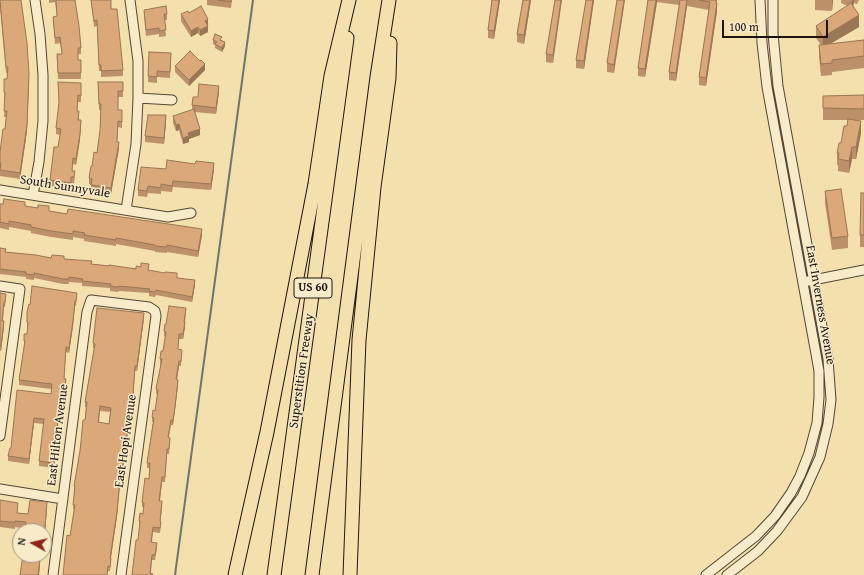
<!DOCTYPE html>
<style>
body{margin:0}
#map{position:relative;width:864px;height:575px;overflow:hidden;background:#f3e0ad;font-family:"Gentium Book Plus",serif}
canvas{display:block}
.north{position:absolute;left:12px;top:523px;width:40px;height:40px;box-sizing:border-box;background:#f7ebca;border:1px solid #a0957e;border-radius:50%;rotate:278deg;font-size:11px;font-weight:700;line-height:16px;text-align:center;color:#1e140d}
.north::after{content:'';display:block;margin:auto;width:14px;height:18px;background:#8f2418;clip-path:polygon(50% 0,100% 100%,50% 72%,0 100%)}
.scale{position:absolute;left:722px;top:20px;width:106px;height:18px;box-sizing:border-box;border:2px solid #1e140d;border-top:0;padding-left:5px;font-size:12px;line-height:14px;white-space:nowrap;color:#1e140d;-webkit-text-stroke:3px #f7ebca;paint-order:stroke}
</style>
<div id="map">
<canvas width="864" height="575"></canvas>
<div class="north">N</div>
<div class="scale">100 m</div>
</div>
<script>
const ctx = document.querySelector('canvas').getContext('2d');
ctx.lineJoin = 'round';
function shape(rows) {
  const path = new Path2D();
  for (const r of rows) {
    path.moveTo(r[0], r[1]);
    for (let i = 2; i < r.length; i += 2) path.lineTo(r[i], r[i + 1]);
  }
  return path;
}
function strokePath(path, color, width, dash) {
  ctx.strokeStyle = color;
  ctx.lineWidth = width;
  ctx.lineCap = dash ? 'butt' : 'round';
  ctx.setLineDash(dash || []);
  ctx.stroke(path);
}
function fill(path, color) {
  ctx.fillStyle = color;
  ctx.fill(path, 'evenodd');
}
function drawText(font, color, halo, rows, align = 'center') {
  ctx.font = font + ' "Gentium Book Plus",serif';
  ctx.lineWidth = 3;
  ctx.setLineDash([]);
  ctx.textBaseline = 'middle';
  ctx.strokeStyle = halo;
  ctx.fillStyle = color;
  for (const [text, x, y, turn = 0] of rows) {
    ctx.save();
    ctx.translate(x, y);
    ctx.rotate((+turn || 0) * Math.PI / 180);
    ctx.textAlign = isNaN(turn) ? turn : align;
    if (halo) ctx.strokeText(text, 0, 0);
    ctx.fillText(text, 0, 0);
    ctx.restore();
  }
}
strokePath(shape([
 [175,575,253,0]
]), '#6a7870', 2);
const minor = shape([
 [138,98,172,100],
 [0,190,168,217,191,213],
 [33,195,39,162,43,121,43,75,40,34,35,0],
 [126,210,136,144,138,98,138,61,130,0],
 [808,281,864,270],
 [0,286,20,289,0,436],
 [0,489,63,499],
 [53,575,87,312,91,300,149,307,155,311,156,316,121,575],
 [706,575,756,536,775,516,791,493,800,476,809,453,817,423,819,397,819,371,816,354,767,87,762,43,760,0],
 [727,575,758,551,777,531,802,497,820,457,828,424,831,400,828,359,778,86,773,34,773,0]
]);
const highway = shape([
 [235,575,267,432,315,184,331,76,349,0],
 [274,575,347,38],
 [312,575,377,77,389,0],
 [350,575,359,340,374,187,389,78,390,43]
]);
strokePath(minor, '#534735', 11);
strokePath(highway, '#1e140d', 15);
strokePath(minor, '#f7ebca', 9);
strokePath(highway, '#f3e0ad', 13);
fill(shape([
 [0,0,29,80,27,131,20,179,0,176,0,152,5,129,6,117,4,117,5,98,4,98,4,92,7,79,8,73,6,73,0,8],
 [49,0,75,0,81,48,81,54,78,54,78,60,81,60,81,79,58,79,57,54,62,54,60,43,55,44,53,17,57,16,55,2,49,3],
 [91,0,111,0,111,9,123,70,123,76,101,77,101,71,99,71,97,26,94,27],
 [207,0,232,0,231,8,207,5],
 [492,0,500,0,494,39,488,38,488,30],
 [523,0,531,0,524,44,517,42,517,34],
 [555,0,553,63,546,62,546,54],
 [586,0,594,0,584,69,576,68,576,60],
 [617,0,614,73,607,72,607,63],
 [645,0,717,0,717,11,706,86,699,85,699,77,709,10,687,6,676,81,669,80,669,72,679,5,657,2,645,77,638,76,638,68,648,0],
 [815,0,833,0,832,11,815,10],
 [841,0,859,0,857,4,854,3,853,6,859,27,830,44,864,40,864,68,832,72,832,75,821,76,819,57,819,45,821,45,816,38,816,26,848,6,841,3],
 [144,10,167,14,167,20,164,20,166,36,159,37,159,34,146,36,144,16],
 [189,13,208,25,207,25,208,32,200,36,198,33,191,37,181,21,181,14],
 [213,40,222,40,225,46,222,52,215,48,215,45,213,44],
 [149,52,171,53,170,78,157,77,157,83,148,82],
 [200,61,205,70,189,86,175,72,175,66],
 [98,82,123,82,123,97,118,97,118,110,122,116,122,128,118,127,117,142,119,148,111,194,91,191,91,185,89,184,89,178,97,153,100,130,101,110,99,110],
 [81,83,81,102,78,102,77,111,81,126,76,165,73,164,72,171,75,177,74,183,71,183,71,189,50,186,50,180,58,147,60,135,56,134,56,128],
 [219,92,216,114,195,112,200,135,189,139,189,142,183,144,179,130,176,131,173,123,173,116,192,110,192,105,198,97],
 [864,95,864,120,856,120,861,133,856,159,852,159,849,173,838,171,838,165,837,165,837,153,847,126,848,120,823,120,823,96],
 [166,122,164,144,145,142,145,136],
 [166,169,214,169,211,190,173,187,172,192,161,191,161,194,148,193,147,197,138,196,138,190],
 [825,191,848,236,848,248,832,250,825,203],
 [864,193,864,247,860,247,860,235],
 [0,204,25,206,49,211,202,235,198,257,167,252,167,253,155,252,155,251,116,244,116,246,97,243,84,241,84,239,73,237,73,240,51,237,31,233,31,231,9,227,9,230,0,228],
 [0,248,6,252,64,259,92,264,149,270,177,278,195,285,192,302,156,295,155,297,149,296,149,293,119,291,118,292,110,291,110,288,82,286,82,283,69,282,69,284,63,284,34,278,34,280,26,279,26,277,0,274],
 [0,293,6,298,5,307,4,307,3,321,4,326,1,351,0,351],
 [77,298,76,306,75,306,73,326,69,353,66,352,64,379,66,384,62,410,59,410,57,437,55,437,53,449,55,461,54,468,39,466,39,461,44,424,34,423,29,464,8,461,8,456,11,448,51,394,51,389,19,385,19,380,24,346,24,341,27,334,28,327,27,327,27,322,30,305],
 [186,313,185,322,185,327,183,339,179,339,178,349,182,354,181,366,179,366,177,380,178,385,173,425,171,425,169,437,170,442,169,454,167,454,165,482,162,482,160,501,162,506,160,522,161,526,160,533,153,532,152,542,157,548,155,560,152,560,151,573,132,575,140,526,139,526,139,521,143,514,144,507,142,507,142,502,149,479,150,468,147,468,147,463,153,422,152,422,152,417,155,411,158,394,156,394,156,389,161,364,160,364,160,359,163,351,165,337,164,336,164,331,166,324],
 [144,318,137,371,135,371,133,400,132,400,129,416,127,415,126,426,128,431,121,485,120,484,117,516,111,558,111,563,110,571,108,571,70,536,74,509,73,509,74,491,74,486,85,420,86,407,85,407,85,402,94,348,93,348,93,343],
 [100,411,110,412,109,424,99,422],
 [0,500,18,509,17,513,28,514,47,508,44,545,44,531,15,527,15,529,0,527]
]), '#bc9068');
fill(shape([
 [499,0,500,0,494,39,494,31],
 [530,0,531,0,524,44,524,35],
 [561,0,562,0,553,63,553,55],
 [593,0,594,0,584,69,584,61],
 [624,0,625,0,614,73,614,65],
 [656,0,657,0,657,2,645,77,645,69],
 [687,0,687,6,676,81,676,73],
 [832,0,833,0,832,11],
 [852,0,854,0,854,3,852,8],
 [717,3,717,11,706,86,706,78],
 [859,15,859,27,823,48,823,37],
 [208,19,208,25,205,27,205,21],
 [208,26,208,32,200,36,200,30],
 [198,27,198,33,191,37,191,31],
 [225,42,225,46,222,52,222,48],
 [205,64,205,70,189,86,189,80],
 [29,80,27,131,20,179,20,173],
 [219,86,219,92,216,114,216,108],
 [166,115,166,122,164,144,164,138],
 [81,120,80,140,76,165,76,159],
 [861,121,861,133,856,159,856,147],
 [179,124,179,130,176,131,176,125],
 [200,129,200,135,189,139,189,142,183,144,183,138,188,133],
 [119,142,119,148,111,194,111,188],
 [852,147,852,159,849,173,849,161],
 [214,163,214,169,211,190,211,184],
 [202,229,202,235,198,257,198,251],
 [195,280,195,285,192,302,192,297],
 [75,301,73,326,69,353,69,348],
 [144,313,144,318,137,371,137,366],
 [4,321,4,326,1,351,1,346],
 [185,322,185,327,183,339,183,334],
 [179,361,179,366,176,384,176,379],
 [66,379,66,384,62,410,62,405],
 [178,380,178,385,173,425,173,420],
 [132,395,132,400,129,416,129,411],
 [127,411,127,415,125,431,125,426],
 [34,418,34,423,29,464,29,459],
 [128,426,125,457,121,485,121,480],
 [55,432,55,437,52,454,52,449],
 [162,477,162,482,159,506,159,501],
 [120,480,117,516,110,563,110,558],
 [162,501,162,506,160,526,160,521],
 [47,502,47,508,44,545,44,539],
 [40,560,40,566,39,575,38,575]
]), '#997655');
const building = shape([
 [0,0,21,0,27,43,29,74,27,125,20,173,0,170,1,163,0,163,0,152,3,129,5,129,7,111,4,111,5,92,4,92,4,79,7,79,8,67,6,67,0,0],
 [56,0,75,0,79,26,81,48,78,48,78,60,81,60,81,73,58,73,57,54,62,54,60,37,55,38,53,17,57,16,56,0],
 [91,0,111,0,111,9,117,9,123,70,101,71,101,65,99,65,97,20,94,21,91,0],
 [218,0,231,0,231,2,218,0],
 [492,0,499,0,494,31,488,30,492,0],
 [523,0,530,0,524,35,517,34,523,0],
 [555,0,561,0,553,55,546,54,555,0],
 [586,0,593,0,584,61,576,60,586,0],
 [617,0,624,0,614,65,607,63,617,0],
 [648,0,656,0,645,69,638,68,648,0],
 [680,0,687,0,676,73,669,72,680,0],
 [699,0,716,0,716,3,717,3,706,78,699,77,710,2,699,0],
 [851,3,859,15,823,37,816,26,851,3],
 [166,6,167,14,164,14,166,30,159,31,159,28,146,30,144,10,166,6],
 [201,6,208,19,205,21,208,26,200,30,198,27,191,31,181,14,188,11,189,13,201,6],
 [215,34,222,37,220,40,225,42,222,48,215,44,217,42,213,40,215,34],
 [864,40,864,56,832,60,832,63,821,64,819,45,864,40],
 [190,51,200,61,201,60,205,64,189,80,175,66,190,51],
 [149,52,171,53,170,72,157,71,157,77,148,76,149,52],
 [58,82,81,83,81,96,78,95,77,111,79,111,78,120,81,120,80,134,76,159,73,158,72,171,75,171,74,177,71,177,71,183,50,180,54,147,58,147,61,129,56,128,59,102,58,82],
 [98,82,123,82,123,91,118,91,118,110,122,110,122,122,118,121,117,142,119,142,111,188,91,185,92,179,89,178,91,166,92,166,94,152,97,153,100,130,101,104,99,104,98,82],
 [199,84,219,86,216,108,192,105,193,97,198,97,199,84],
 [864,95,864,109,823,108,823,96,864,95],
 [194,109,200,129,188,133,189,136,183,138,179,124,176,125,173,116,194,109],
 [148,115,166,115,164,138,145,136,148,115],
 [848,119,861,121,856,147,852,147,849,161,838,159,839,153,837,153,839,143,841,143,844,126,847,126,848,119],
 [167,160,195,164,196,161,214,163,211,184,173,181,172,186,161,184,161,188,148,186,147,191,138,190,141,167,166,169,167,160],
 [841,189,848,236,832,238,825,191,841,189],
 [861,193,864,193,864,235,860,235,861,193],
 [4,199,25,202,25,206,38,208,38,205,49,206,49,211,67,214,68,209,202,229,198,251,167,245,167,247,155,246,155,245,116,238,116,240,97,237,84,235,85,233,73,231,73,234,51,231,31,227,31,225,9,221,9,224,0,222,0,204,3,204,4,199],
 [0,248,6,249,5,252,36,255,51,258,52,255,64,256,64,259,92,261,91,264,109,266,109,265,136,269,136,266,141,267,141,263,149,264,148,270,165,273,165,272,177,273,177,278,195,280,192,297,156,290,155,292,149,291,150,289,119,286,118,287,110,286,111,284,82,281,83,279,69,277,69,279,63,279,34,273,34,275,26,274,26,272,0,269,0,248],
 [32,286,77,293,76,301,75,301,73,321,69,348,66,347,64,379,66,379,62,405,59,404,57,432,55,432,52,449,54,449,53,456,55,456,54,463,39,461,44,419,34,418,29,459,8,456,10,448,11,448,17,390,51,394,52,384,19,380,25,341,24,341,24,334,27,334,28,322,27,322,27,312,29,304,30,305,32,286],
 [0,293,6,294,5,302,4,302,2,321,4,321,1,346,0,346,0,293],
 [169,306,186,308,184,322,185,322,183,334,179,334,178,349,182,350,181,361,179,361,176,379,178,380,175,407,173,420,171,420,168,437,170,438,169,449,167,449,165,477,162,477,159,501,162,501,160,521,161,522,160,528,153,527,151,542,157,543,155,555,152,555,150,573,153,574,152,575,132,575,136,540,138,540,140,521,139,521,140,513,143,514,144,503,142,502,145,478,149,479,150,463,147,463,154,418,152,417,153,410,155,411,158,390,156,389,162,359,160,359,161,351,163,351,166,332,164,331,165,324,166,324,169,306],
 [97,308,144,313,137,366,135,366,133,395,132,395,129,411,127,411,125,426,128,426,121,480,120,480,117,512,110,558,111,558,110,567,108,566,107,575,63,575,67,535,70,536,75,505,73,505,75,486,74,486,80,451,83,420,85,420,87,402,85,402,95,344,93,343,97,308],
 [100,406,111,408,109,424,98,422,100,406],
 [0,500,18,503,17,513,28,514,30,500,47,502,44,539,44,531,25,531,26,522,15,521,15,522,9,522,0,521,0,500],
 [23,555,38,555,37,560,40,560,38,575,20,575,23,555]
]);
fill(building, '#dba879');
strokePath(building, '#997655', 1);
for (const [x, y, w] of [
 [313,288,38]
]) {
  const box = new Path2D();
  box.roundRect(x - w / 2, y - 10, w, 20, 3);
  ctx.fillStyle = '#f7ebca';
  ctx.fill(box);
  strokePath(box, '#1e140d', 1);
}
drawText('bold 12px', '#1e140d', null, [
 ["US 60",313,288]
]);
drawText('13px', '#1e140d', '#f7ebca', [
 ["South Sunnyvale",65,187,9],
 ["East Inverness Avenue",820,305,80],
 ["Superstition Freeway",302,371,-82],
 ["East Hilton Avenue",58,435,-83],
 ["East Hopi Avenue",126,441,-82]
]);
</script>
